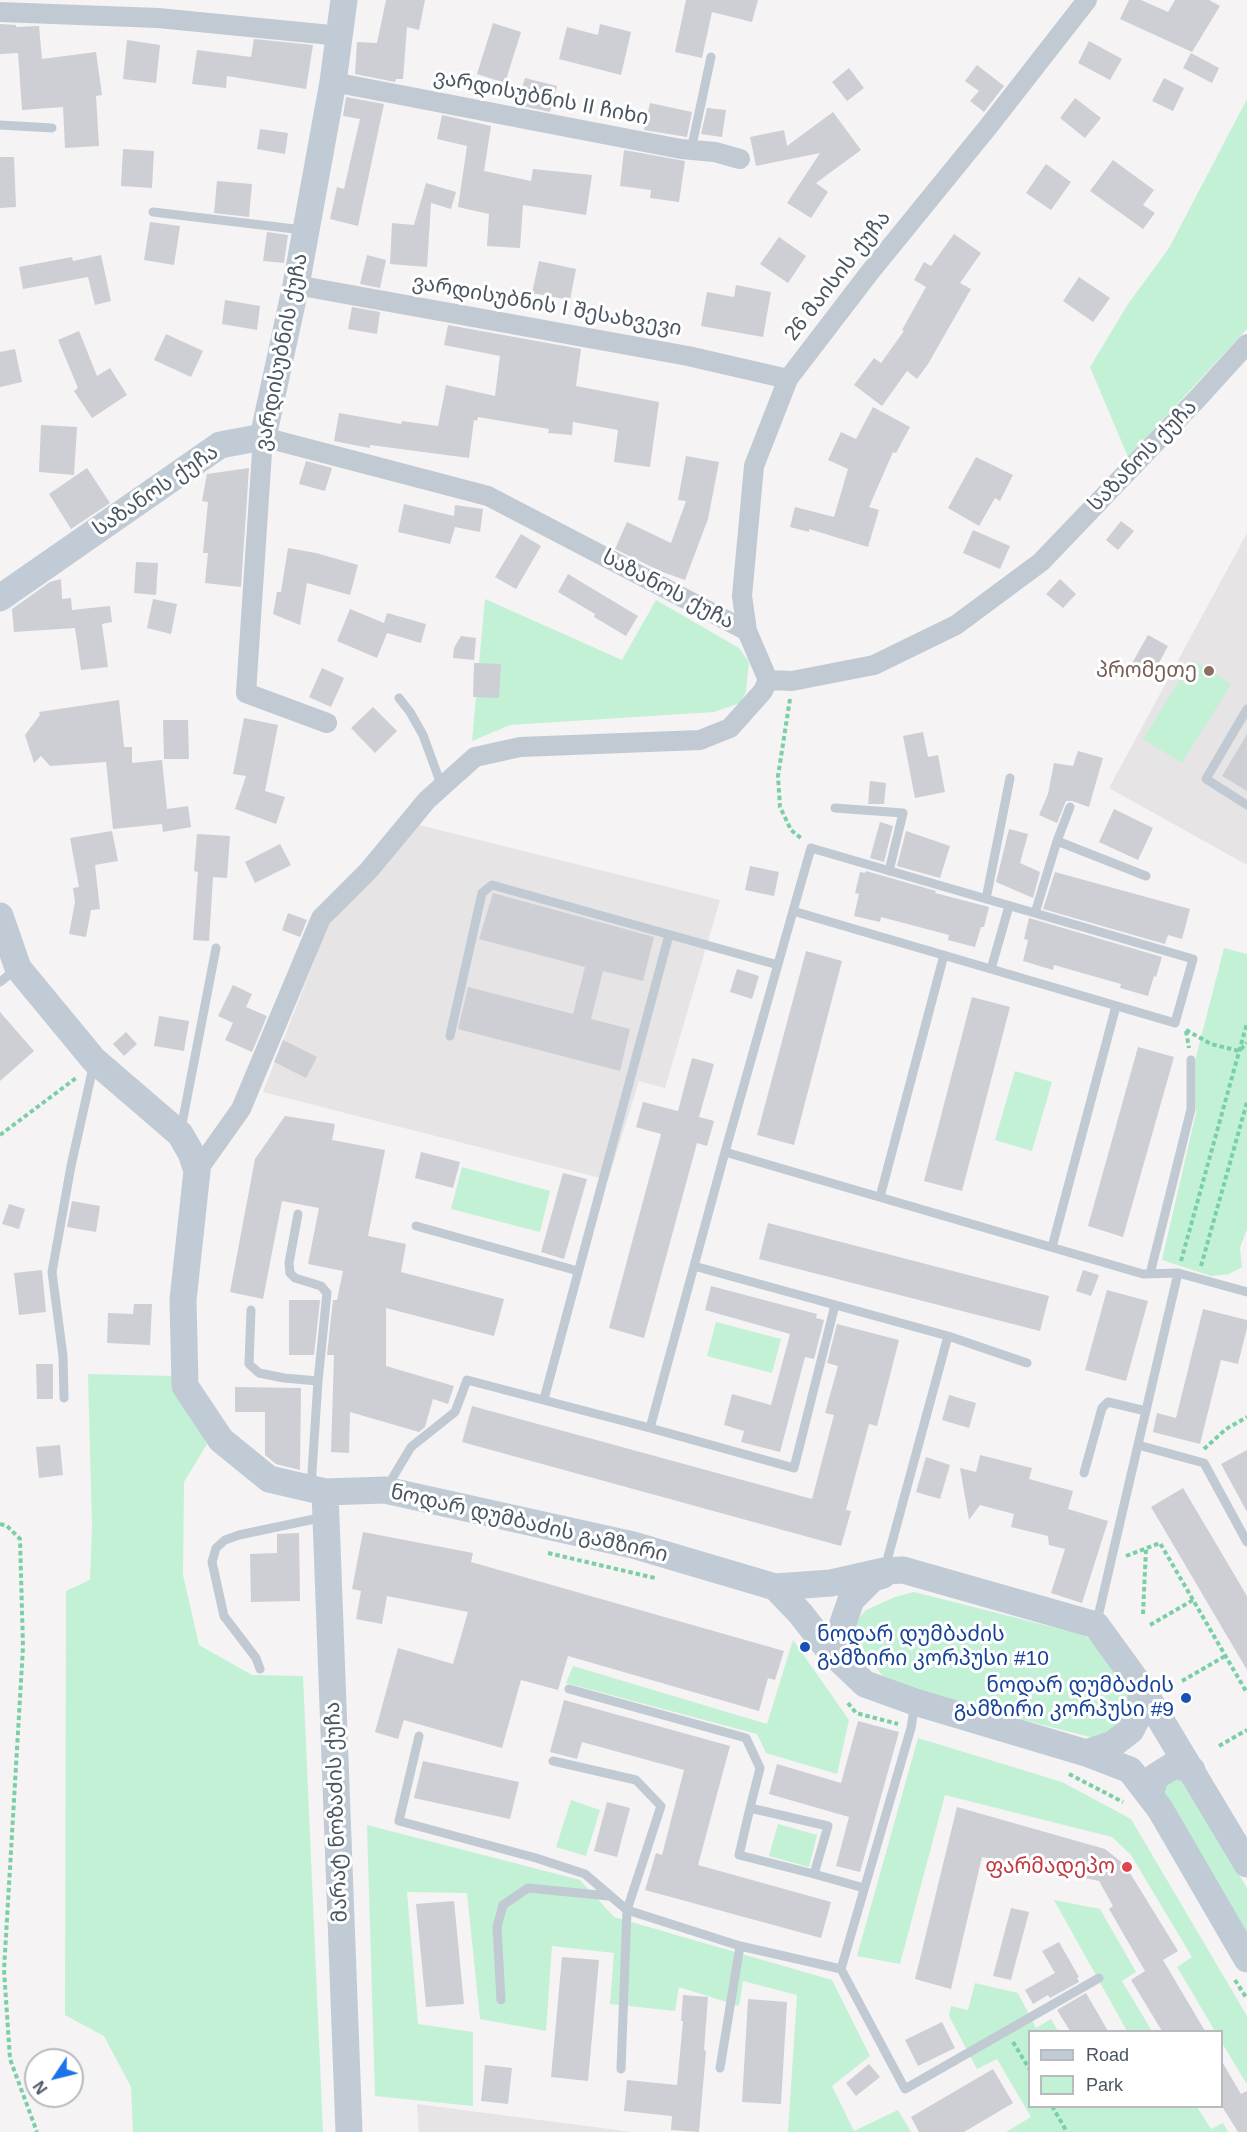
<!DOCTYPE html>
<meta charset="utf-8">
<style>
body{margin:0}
#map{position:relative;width:1247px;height:2132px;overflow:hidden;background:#f5f3f3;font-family:Arial,sans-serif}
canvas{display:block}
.legend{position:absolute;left:1028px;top:2030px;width:195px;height:78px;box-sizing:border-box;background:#fff;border:2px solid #b7bbc0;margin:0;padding:8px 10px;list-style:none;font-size:18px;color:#4a5661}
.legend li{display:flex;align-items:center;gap:12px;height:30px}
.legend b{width:30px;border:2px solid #b7bbc0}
.north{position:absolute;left:24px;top:2048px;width:60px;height:60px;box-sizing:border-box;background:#fff;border:2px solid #b7bbc0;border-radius:50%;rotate:235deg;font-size:16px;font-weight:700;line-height:24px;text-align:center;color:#4a5661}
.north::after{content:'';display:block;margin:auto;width:21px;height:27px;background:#1a73e8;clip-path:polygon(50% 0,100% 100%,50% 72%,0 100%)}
</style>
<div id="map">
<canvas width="1247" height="2132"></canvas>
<ul class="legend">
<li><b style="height:8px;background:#c1cbd6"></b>Road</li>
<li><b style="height:16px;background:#c3f1d5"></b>Park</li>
</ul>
<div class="north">N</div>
</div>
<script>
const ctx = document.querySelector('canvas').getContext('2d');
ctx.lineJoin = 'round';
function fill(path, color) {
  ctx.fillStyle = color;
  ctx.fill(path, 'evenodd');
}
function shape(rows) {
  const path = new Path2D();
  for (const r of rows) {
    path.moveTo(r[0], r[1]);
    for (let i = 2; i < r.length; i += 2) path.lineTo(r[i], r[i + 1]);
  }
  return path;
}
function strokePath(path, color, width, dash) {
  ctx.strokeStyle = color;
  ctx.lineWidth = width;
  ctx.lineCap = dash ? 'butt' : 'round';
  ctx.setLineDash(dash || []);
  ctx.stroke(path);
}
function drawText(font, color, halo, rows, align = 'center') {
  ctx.font = font + ' Arial,"Noto Sans Georgian",sans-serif';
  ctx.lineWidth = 6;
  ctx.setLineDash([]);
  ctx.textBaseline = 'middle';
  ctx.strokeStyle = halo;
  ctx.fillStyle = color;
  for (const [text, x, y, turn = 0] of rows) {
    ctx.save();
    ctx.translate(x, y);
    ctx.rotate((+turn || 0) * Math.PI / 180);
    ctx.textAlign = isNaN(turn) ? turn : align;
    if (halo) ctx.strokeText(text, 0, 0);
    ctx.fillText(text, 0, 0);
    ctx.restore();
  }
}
fill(shape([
 [1247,533,1247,865,1109,788],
 [419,825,720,900,665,1088,639,1081,608,1180,263,1092,328,925],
 [417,2104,632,2132,419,2132]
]), '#e6e4e5');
fill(shape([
 [1247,99,1247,329,1128,457,1090,367,1128,304,1169,248],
 [485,599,622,660,656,600,739,648,749,662,746,692,740,703,714,712,510,725,472,741],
 [1192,660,1231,684,1182,763,1143,739],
 [1224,948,1247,954,1247,1229,1240,1248,1242,1267,1229,1274,1211,1276,1162,1260,1196,1113,1196,1057],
 [1015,1071,1052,1082,1032,1151,995,1140],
 [462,1167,550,1191,540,1232,451,1209],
 [716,1322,781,1339,772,1373,707,1356],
 [88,1374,172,1376,207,1444,184,1482,183,1575,199,1645,252,1675,303,1676,323,2132,133,2132,131,2087,104,2036,65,2015,66,1591,90,1580,92,1527],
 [914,1592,1084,1635,1109,1654,1123,1678,1133,1706,1128,1725,1102,1740,901,1689,882,1675,853,1636,855,1622,866,1610,895,1597],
 [793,1640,849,1720,837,1774,766,1753,757,1734,566,1683,573,1666,767,1724],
 [918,1738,1062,1782,1131,1819,1247,2016,1247,2083,1246,2083,1222,2043,1222,2032,1215,2031,1177,1967,1192,1957,1131,1855,1112,1837,945,1795,900,1964,857,1956],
 [1183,1778,1247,1888,1247,1938,1162,1790,1165,1781],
 [571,1800,600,1810,586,1856,556,1847],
 [778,1824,817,1835,809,1867,769,1856],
 [367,1825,580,1880,614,1917,832,1980,870,2056,832,2086,854,2131,898,2110,911,2132,788,2132,797,1995,743,1981,739,2006,679,1987,675,2011,610,2004,614,1953,552,1946,546,2031,480,2019,467,1893,407,1892,418,2024,473,2032,473,2106,375,2096],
 [1054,1900,1100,1909,1136,1972,1122,1981,1152,2031,1127,2031],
 [975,1983,1018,1993,1036,2028,1051,2019,1058,2031,1030,2032,1030,2106,1197,2107,1211,2129,1223,2123,1228,2132,1006,2132,1031,2117,997,2059,977,2069,949,2016,951,2006,968,2010]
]), '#c3f1d5');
fill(shape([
 [386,0,425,0,419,30,407,27,403,79,396,79,395,82,355,74,357,42,377,43],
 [686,0,758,0,752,22,712,12,702,58,675,52],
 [1129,0,1141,0,1168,12,1175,0,1209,0,1220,6,1192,52,1120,19],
 [493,23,521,32,505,83,477,74],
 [0,24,16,25,16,27,39,26,42,59,96,52,102,95,96,96,99,146,65,148,63,107,22,110,18,53,0,54],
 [600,24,631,32,621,75,559,59,567,27,598,35],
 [254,39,313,45,306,89,227,76,226,88,192,84,197,50,251,57],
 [127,40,160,45,156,83,123,79],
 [1089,41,1122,59,1110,80,1078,63],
 [1191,53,1219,68,1212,83,1183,68],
 [977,65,1004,86,984,112,970,101,979,91,965,81],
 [849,68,864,88,847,101,832,82],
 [525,78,557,86,550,112,517,105],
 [1164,78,1184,88,1173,111,1152,101],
 [346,97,384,104,358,226,330,219,337,187,344,189,360,119,343,116],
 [1075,98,1101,118,1085,138,1060,118],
 [650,103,692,112,687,137,644,130],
 [707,108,726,110,722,137,701,134],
 [833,112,861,150,816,183,828,192,811,218,787,203,820,153,756,166,750,137,784,130,787,146],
 [442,115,491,126,484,171,531,181,533,169,592,175,586,215,523,205,520,248,487,246,489,214,458,207,467,146,437,139],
 [260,129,288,133,285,154,257,149],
 [123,149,154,151,152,188,121,186],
 [624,150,685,161,679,202,650,198,651,190,620,186],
 [0,157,14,157,16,207,0,208],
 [1113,160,1154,190,1143,205,1155,213,1143,229,1090,191],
 [1046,164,1071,182,1051,210,1026,193],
 [217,181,252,184,249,217,214,213],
 [426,183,456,192,451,209,431,203,427,267,390,264,392,223,414,225],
 [150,222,180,226,174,265,144,260],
 [267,232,288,235,284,263,263,261],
 [954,234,981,253,960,283,971,289,928,364,917,379,907,371,882,406,854,385,874,358,881,363,904,331,902,330,926,287,914,280,924,262,931,266],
 [779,237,806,256,788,283,760,264],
 [101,255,111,301,95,305,88,277,23,289,19,267,72,257,73,261],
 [367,255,386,260,380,288,360,284],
 [539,261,576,269,570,300,532,293],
 [1079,277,1110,298,1093,322,1063,301],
 [736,285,771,292,763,337,701,326,707,292,734,297],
 [225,300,260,306,257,330,222,324],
 [352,307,380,312,377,334,348,329],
 [448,325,581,349,576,386,659,402,650,467,614,462,618,430,573,422,572,435,548,433,549,429,478,417,477,421,474,420,469,458,370,445,370,448,334,441,339,413,401,424,402,421,438,426,446,385,495,396,500,356,444,345],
 [79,331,97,376,110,368,127,395,92,418,74,391,78,388,58,340],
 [166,334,203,351,191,377,154,360],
 [15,349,22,382,0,387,0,352],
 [873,407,910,427,896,453,893,452,869,507,879,510,868,547,809,529,809,532,790,527,795,507,834,517,848,469,828,460,841,432,856,439],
 [41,425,77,427,74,475,39,472],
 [686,456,719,462,708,519,685,580,660,571,615,549,627,522,671,543,686,501,678,500],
 [976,457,1013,475,1000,501,995,498,979,526,948,508],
 [306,461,332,468,325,491,299,484],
 [87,468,110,503,71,529,49,494],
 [249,468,241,587,205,583,208,553,203,553,208,502,202,501,207,474],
 [404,504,454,516,455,505,483,509,480,532,455,527,450,544,398,532],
 [1121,521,1134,531,1118,550,1106,540],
 [973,530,1010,546,1000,569,963,553],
 [521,534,541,546,516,589,495,577],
 [288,548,316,553,358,565,350,595,307,583,300,625,273,614,277,592,281,592],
 [136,562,158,563,156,595,134,593],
 [568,574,638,616,626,636,594,617,595,614,558,592],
 [61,579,62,599,71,598,72,610,110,606,112,622,102,624,108,667,81,670,75,628,14,632,12,609,50,582],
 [1060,579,1076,594,1063,608,1046,594],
 [153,599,177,604,171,634,147,628],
 [350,609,384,623,387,613,426,624,421,643,387,633,377,658,337,641],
 [1148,635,1168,646,1152,676,1131,665],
 [461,636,476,638,474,660,453,658,454,648],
 [474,663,501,664,499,698,473,697],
 [322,668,344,678,331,707,309,697],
 [119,700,124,747,132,747,132,763,162,760,167,809,188,806,191,827,163,832,162,824,113,829,106,762,50,766,41,756,34,763,25,735,40,715,39,712],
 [373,707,397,731,375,753,351,728],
 [244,718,278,725,265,791,285,797,276,824,235,809,246,776,233,774],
 [163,720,188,720,189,759,164,759],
 [923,732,928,757,938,755,945,792,915,798,903,736],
 [1247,734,1247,791,1222,776],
 [1078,751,1103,758,1089,807,1072,801,1066,801,1057,823,1039,815,1048,794,1054,763,1073,766],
 [870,781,886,783,884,804,868,804],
 [1114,809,1153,828,1138,860,1099,842],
 [880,822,893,826,884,862,870,858],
 [1009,829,1028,834,1020,863,1040,872,1033,898,996,882],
 [112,831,118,861,95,865,100,909,91,910,86,937,69,934,75,902,73,888,79,887,70,838],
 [906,831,950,846,940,878,897,866],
 [197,834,230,836,227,878,213,877,209,941,193,940,198,872,194,871],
 [280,844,291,865,255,883,245,862],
 [750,866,779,872,774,896,745,890],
 [866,871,936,891,935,893,989,907,984,927,981,927,975,947,948,940,949,935,881,917,880,922,854,916,859,894,855,893,860,872,865,873],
 [1055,872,1190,909,1182,939,1168,935,1165,944,1043,909],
 [493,893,654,937,643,981,603,971,591,1019,630,1029,620,1071,458,1029,468,987,573,1014,585,967,479,939],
 [288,913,307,920,300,937,282,930],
 [1029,918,1162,957,1156,977,1154,976,1148,996,1120,988,1121,984,1054,965,1053,970,1023,961,1028,940,1024,939],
 [806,951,842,961,794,1145,757,1135],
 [737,969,759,976,752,999,730,992],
 [233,985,252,994,246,1007,267,1016,252,1052,225,1040,233,1023,218,1016],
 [972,997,1010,1007,962,1191,924,1181],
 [0,1012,34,1051,0,1081],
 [159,1016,189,1021,184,1051,154,1046],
 [126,1032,137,1044,124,1056,113,1044],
 [283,1040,317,1057,306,1078,274,1062],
 [1138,1047,1174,1057,1123,1237,1088,1226],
 [692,1058,714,1064,699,1117,714,1121,707,1146,697,1143,644,1338,609,1328,661,1134,636,1127,643,1102,678,1111],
 [285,1116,335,1124,332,1140,385,1150,368,1236,406,1244,401,1272,504,1299,494,1336,386,1308,386,1366,454,1386,448,1404,433,1399,425,1427,419,1432,350,1412,349,1453,331,1452,334,1355,327,1355,333,1300,337,1300,343,1271,308,1264,319,1208,282,1201,263,1299,230,1292,255,1159],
 [421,1152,460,1162,453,1188,415,1178],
 [563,1173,587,1179,564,1259,541,1252],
 [72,1201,100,1206,96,1232,67,1227],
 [9,1204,25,1209,19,1229,2,1224],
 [768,1223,1049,1296,1040,1331,759,1259],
 [42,1270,46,1312,19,1315,14,1273],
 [1083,1270,1099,1275,1091,1296,1076,1291],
 [711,1286,817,1314,816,1318,824,1320,814,1359,805,1357,780,1452,741,1442,744,1431,724,1425,732,1394,771,1405,790,1334,705,1310],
 [1107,1290,1148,1301,1126,1381,1085,1370],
 [289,1300,320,1300,314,1355,289,1355],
 [134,1304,152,1304,150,1345,107,1343,108,1313,133,1314],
 [1203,1309,1247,1320,1247,1328,1238,1364,1221,1360,1200,1444,1153,1432,1157,1413,1176,1418],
 [837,1324,899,1340,877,1426,869,1424,846,1510,851,1511,841,1546,462,1442,472,1406,812,1499,834,1415,825,1413,838,1366,827,1363],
 [36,1364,53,1364,53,1399,37,1399],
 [235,1387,301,1388,300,1470,276,1464,265,1455,265,1412,235,1412],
 [949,1395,976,1403,969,1428,942,1420],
 [60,1445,63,1475,39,1478,36,1447],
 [1247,1450,1247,1512,1221,1464],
 [980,1455,1032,1468,1029,1479,1073,1491,1068,1509,1108,1521,1082,1603,1051,1593,1065,1549,1049,1545,1048,1536,1011,1527,1014,1514,980,1505,969,1520,960,1468,976,1472],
 [926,1457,950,1465,940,1499,916,1492],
 [1183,1488,1247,1596,1247,1670,1151,1507],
 [363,1532,473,1553,471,1562,784,1651,775,1680,768,1678,759,1711,568,1656,558,1690,521,1680,502,1748,404,1720,398,1739,375,1732,398,1648,453,1664,468,1612,387,1596,382,1624,356,1619,361,1591,352,1589],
 [299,1533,300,1601,251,1602,250,1554,277,1553,277,1534],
 [564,1700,730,1746,698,1865,831,1902,821,1938,645,1890,656,1853,662,1855,684,1770,582,1742,577,1759,550,1752],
 [858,1721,899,1732,860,1872,836,1866,849,1817,769,1794,777,1764,841,1783],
 [423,1761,519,1782,510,1819,414,1798],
 [607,1802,630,1808,617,1857,594,1851],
 [957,1807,1105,1849,1125,1865,1178,1951,1163,1960,1205,2031,1162,2031,1131,1980,1145,1971,1109,1909,1113,1906,1099,1881,982,1857,951,1989,915,1979],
 [454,1901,464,2004,426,2007,416,1904],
 [1011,1908,1029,1912,1011,1980,993,1976],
 [1059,1942,1079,1977,1077,1978,1079,1982,1050,1998,1048,1995,1033,2004,1025,1990,1055,1973,1042,1951],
 [562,1957,599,1960,588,2081,551,2077],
 [1086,1993,1108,2031,1070,2031,1057,2010],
 [683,1995,708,1997,704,2050,706,2051,699,2132,671,2130,672,2116,624,2111,627,2080,677,2085,683,2021,681,2021],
 [748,1999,787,2002,781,2104,742,2102],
 [942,2022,955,2048,918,2066,905,2040],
 [1221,2060,1241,2094,1247,2091,1247,2132,1238,2132,1221,2105],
 [869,2064,880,2077,856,2096,846,2083],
 [485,2065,512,2068,508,2104,481,2101],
 [993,2069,1013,2103,964,2132,919,2132,911,2117]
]), '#cdcfd5');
strokePath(shape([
 [790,699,778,776,780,807,791,830,802,839],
 [1186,1030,1211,1044,1239,1051,1247,1043],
 [1186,1031,1189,1048],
 [0,1135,76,1078],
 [1181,1261,1247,1023],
 [1201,1266,1247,1102],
 [1204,1449,1226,1429,1247,1417],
 [0,1524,7,1526,20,1539,23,1647,4,1970,10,2059,37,2132],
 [548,1553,655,1578],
 [1126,1556,1160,1543,1247,1693],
 [1143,1614,1146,1549],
 [1150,1625,1193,1600],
 [1182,1681,1225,1656],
 [848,1703,856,1713,898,1724],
 [1219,1746,1247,1730],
 [1069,1774,1123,1802],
 [1235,1980,1247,1999],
 [1013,2042,1030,2070],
 [1052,2106,1067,2132]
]), '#7ad0a6', 4, [4.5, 3]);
strokePath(shape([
 [0,125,52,128],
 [691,150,711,57],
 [153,212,303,230],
 [399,698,410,712,423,735,442,787],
 [1247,709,1206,779,1247,805],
 [835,808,903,813,889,871],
 [1057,841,1070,807],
 [986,899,1010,778],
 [1035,913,1057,841,1146,876],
 [991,969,1009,906],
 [0,982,16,969],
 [450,1036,482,893,492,885,778,965],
 [181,1129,216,948],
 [725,1152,1143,1274,1178,1273,1247,1292],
 [880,1197,944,955],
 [298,1214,289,1263,290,1273,295,1278,321,1286,327,1293,318,1381,311,1487],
 [416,1226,578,1271],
 [1052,1247,1116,1006],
 [694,1266,725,1152,793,911,811,848,1193,959,1175,1023,793,911],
 [1150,1274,1191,1109,1191,1060],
 [251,1310,249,1364,259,1373,284,1378,318,1381],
 [948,1336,1027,1363],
 [64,1398,63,1356,52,1272,71,1166,94,1063],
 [544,1399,669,935],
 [650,1428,794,1468,835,1305],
 [1138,1445,1204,1463,1247,1542],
 [1084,1473,1102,1408,1108,1402,1146,1411],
 [387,1487,411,1447,455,1412,467,1380,650,1428,694,1266,948,1336,885,1568],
 [1097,1621,1178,1273],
 [260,1669,256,1658,224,1616,212,1562,216,1548,225,1540,239,1535,324,1517],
 [569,1689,746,1738,760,1768,750,1808,828,1826,814,1874,864,1888],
 [419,1736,399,1821,536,1858,585,1874,627,1910,740,1946,841,1969,911,1728,915,1703],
 [553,1761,636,1780,661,1806,627,1910,621,2069],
 [750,1808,739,1855,814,1874],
 [841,1969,905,2089,1099,1978],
 [501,2000,497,1927,503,1905,528,1888,609,1896],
 [720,2068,740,1946]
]), '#c1cad2', 9);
strokePath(shape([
 [0,12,158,18,341,36],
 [333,82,681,149,715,152,740,159],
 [296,285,688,356,788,379],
 [768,680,747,631,742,596,754,466,788,379,870,272,988,127,1087,0],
 [768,680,792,681,874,665,956,625,1041,562,1198,398,1247,344],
 [327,723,246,693,263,437,488,496,747,631],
 [197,1171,241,1109,321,918,369,870,427,800,475,757,520,747,700,740,730,728,763,691,768,680]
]), '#c1cad2', 20);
strokePath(shape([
 [0,598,220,445,263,437,296,285,333,82,344,0],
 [0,916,18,968,94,1060,180,1134,191,1153,197,1171,183,1300,185,1386,221,1440,269,1479,325,1492,385,1490,633,1545,775,1587,831,1583,884,1571,903,1570,1096,1625,1141,1687,1247,1864],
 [325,1492,349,2132],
 [775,1587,800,1613,828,1649,865,1684,915,1702,1086,1753,1130,1770,1160,1809,1247,1959],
 [855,1671,846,1659,841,1629,851,1600,873,1578,883,1575],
 [1086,1753,1113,1744,1131,1730,1141,1710,1141,1687],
 [1150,1796,1155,1777,1174,1765,1192,1770]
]), '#c1cbd6', 27);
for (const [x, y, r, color] of [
 [1209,671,6,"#8d6e63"],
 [805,1647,6,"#1a4fb4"],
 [1186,1698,6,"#1a4fb4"],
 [1127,1867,6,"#e0444e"]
]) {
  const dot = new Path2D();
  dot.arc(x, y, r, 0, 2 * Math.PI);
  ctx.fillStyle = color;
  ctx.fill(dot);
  strokePath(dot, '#fff', 2);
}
drawText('21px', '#4a5661', '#fff', [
 ["ვარდისუბნის II ჩიხი",541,98,11],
 ["26 მაისის ქუჩა",838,276,-52],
 ["ვარდისუბნის I შესახვევი",547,306,10],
 ["ვარდისუბნის ქუჩა",282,352,-79],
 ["საზანოს ქუჩა",1143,456,-46],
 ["საზანოს ქუჩა",156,491,-34],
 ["საზანოს ქუჩა",668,590,28],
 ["ნოდარ დუმბაძის გამზირი",529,1524,13],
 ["მარატ ნოზაძის ქუჩა",337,1812,-92]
]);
drawText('21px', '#785e54', '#fff', [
 ["პრომეთე",1197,671]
], 'right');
drawText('21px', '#164399', '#fff', [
 ["ნოდარ დუმბაძის",817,1635],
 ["გამზირი კორპუსი #10",817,1659],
 ["ნოდარ დუმბაძის",1174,1686,"right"],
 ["გამზირი კორპუსი #9",1174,1710,"right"]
], 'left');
drawText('21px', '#be3a42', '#fff', [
 ["ფარმადეპო",1115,1867]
], 'right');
</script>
